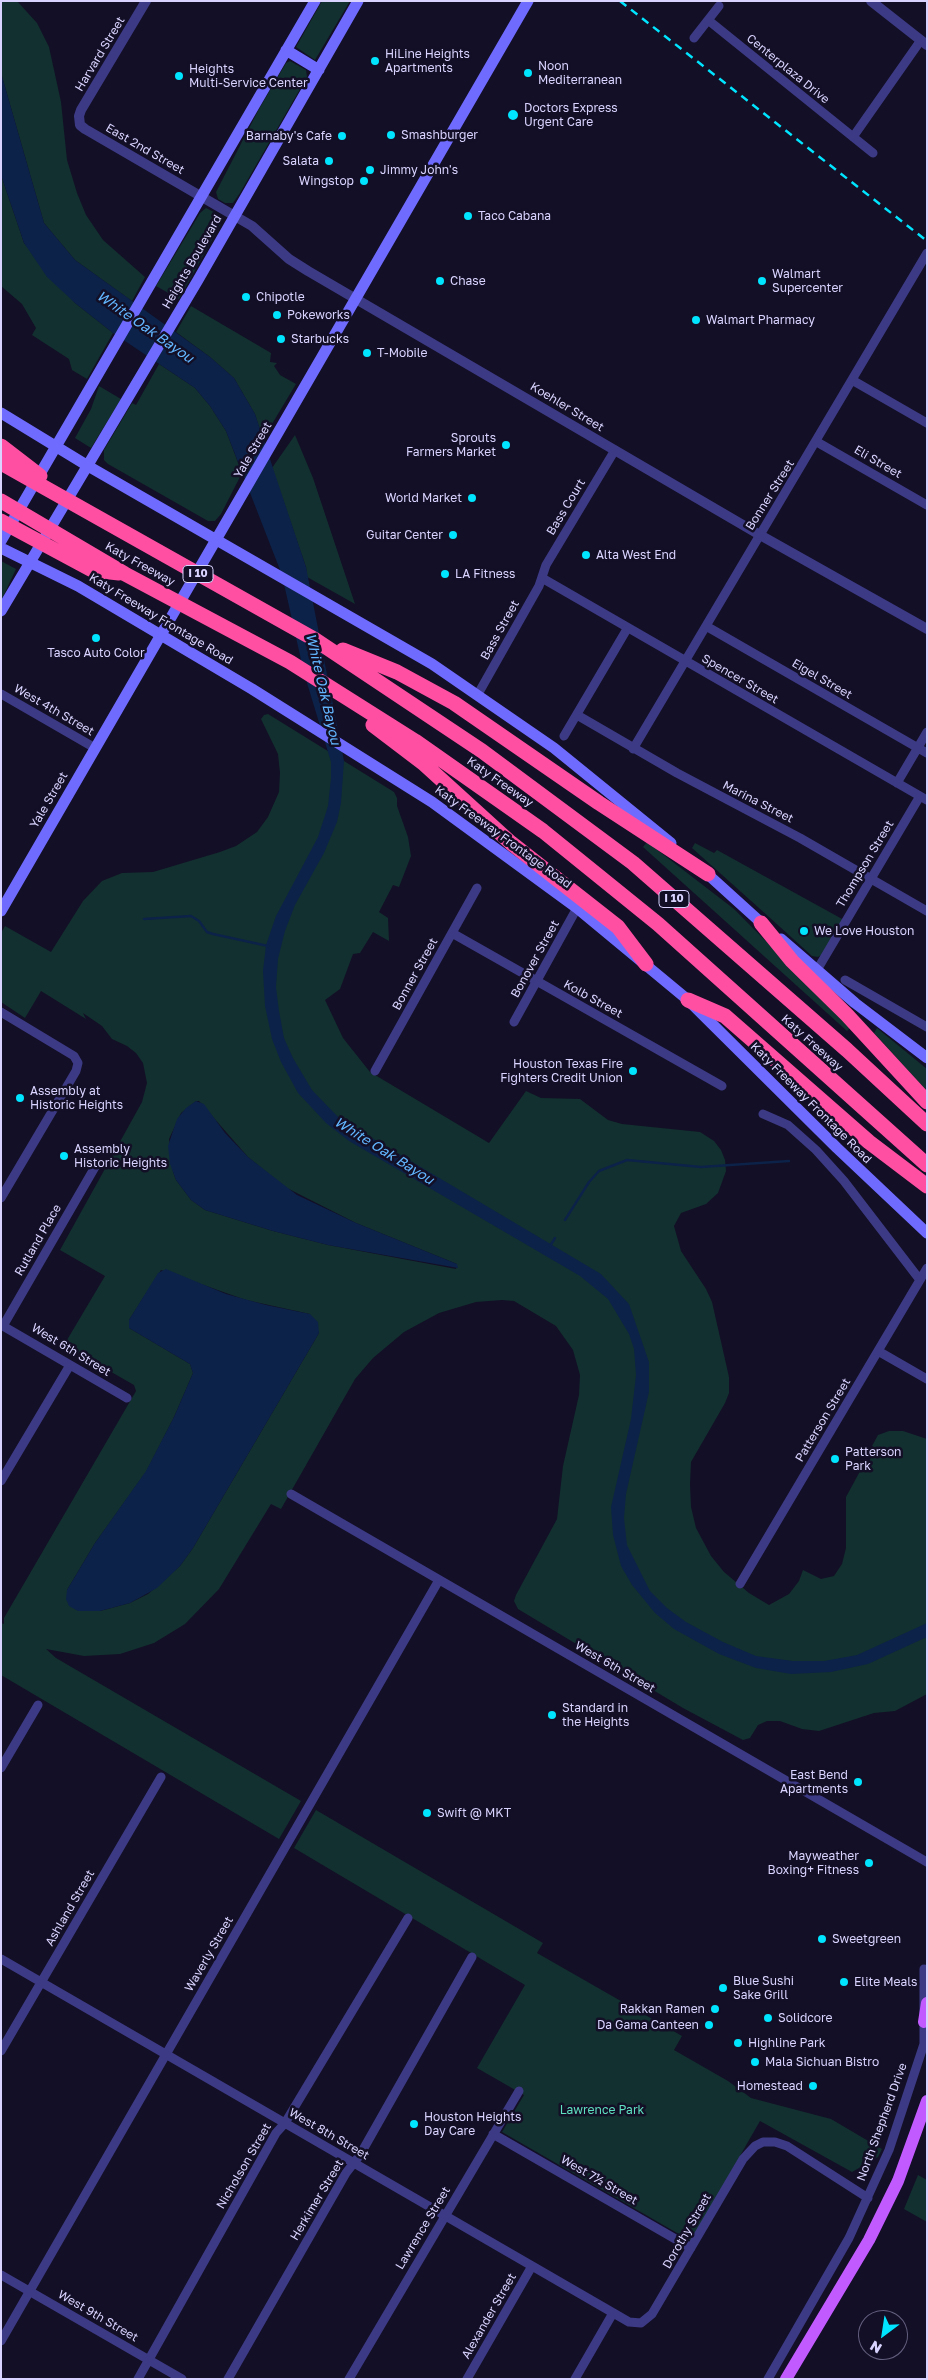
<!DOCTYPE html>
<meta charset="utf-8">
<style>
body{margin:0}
#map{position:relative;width:928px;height:2380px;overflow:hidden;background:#130f26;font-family:"Golos Text",sans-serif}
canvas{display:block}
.frame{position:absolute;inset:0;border:2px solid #d9d4ff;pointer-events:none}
.north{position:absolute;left:858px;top:2310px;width:50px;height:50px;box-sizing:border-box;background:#130f26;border:1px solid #625e7d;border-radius:50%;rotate:211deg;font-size:14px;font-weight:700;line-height:20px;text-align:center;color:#d9d4ff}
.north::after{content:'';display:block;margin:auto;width:18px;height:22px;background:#00e5ff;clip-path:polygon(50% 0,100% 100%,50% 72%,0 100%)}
</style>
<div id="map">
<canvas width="928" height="2380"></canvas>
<div class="frame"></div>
<div class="north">N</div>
</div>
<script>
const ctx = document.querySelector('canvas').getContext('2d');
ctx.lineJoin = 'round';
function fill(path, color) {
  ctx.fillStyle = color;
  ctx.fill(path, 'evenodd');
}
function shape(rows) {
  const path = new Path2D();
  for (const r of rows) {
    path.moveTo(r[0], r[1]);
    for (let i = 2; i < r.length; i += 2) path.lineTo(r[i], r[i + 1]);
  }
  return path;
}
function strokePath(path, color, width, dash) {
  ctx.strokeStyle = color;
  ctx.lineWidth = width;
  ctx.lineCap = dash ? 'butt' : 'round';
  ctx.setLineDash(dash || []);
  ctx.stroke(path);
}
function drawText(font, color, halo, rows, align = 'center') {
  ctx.font = font + ' "Golos Text",sans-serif';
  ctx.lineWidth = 5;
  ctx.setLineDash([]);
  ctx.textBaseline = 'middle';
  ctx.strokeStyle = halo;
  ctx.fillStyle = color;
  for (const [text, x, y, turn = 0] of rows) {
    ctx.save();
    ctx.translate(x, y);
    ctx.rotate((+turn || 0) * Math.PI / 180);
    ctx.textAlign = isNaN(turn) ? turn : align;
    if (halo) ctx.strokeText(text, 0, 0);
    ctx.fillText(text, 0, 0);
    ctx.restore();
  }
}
fill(shape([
 [1,1,17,1,37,23,49,47,61,102,67,160,77,193,86,215,103,240,145,277,132,301,75,260,44,223,1,73],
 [322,1,350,1,315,60,296,47],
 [290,61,306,70,307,77,240,193,233,203,225,203,218,199,216,192,259,109,286,63],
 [1,175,24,243,75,303,113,333,87,379,72,370,69,359,32,335,36,328,22,304,1,286],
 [206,208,218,214,222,222,179,299,156,286,200,213],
 [191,306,271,353,270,362,277,363,274,366,280,375,296,384,263,439,255,414,234,378,210,357,176,332],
 [159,364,195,388,210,406,226,431,242,473,221,514,215,521,208,521,108,464,104,460,104,450,132,403,136,405],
 [99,386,121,399,91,448,75,438,91,409],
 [295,435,313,478,355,604,307,577,306,567,272,468],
 [1,561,16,569,1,601],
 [268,714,394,792,397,798,397,806,408,837,411,856,399,887,393,885,379,912,388,918,389,941,373,932,360,953,353,954,340,989,325,1000,343,1038,370,1072,489,1143,526,1091,541,1098,580,1099,608,1120,622,1124,700,1132,714,1141,721,1150,725,1160,726,1171,718,1193,706,1204,681,1213,674,1226,681,1251,706,1289,712,1302,729,1377,729,1393,725,1403,691,1462,690,1484,691,1507,696,1528,711,1556,724,1572,749,1593,769,1605,789,1594,799,1581,803,1570,821,1579,834,1576,842,1564,846,1548,846,1497,865,1462,868,1463,876,1449,872,1446,878,1435,889,1431,903,1431,927,1439,927,1694,895,1711,874,1713,819,1731,802,1729,780,1721,767,1721,758,1725,750,1738,743,1740,683,1708,518,1609,514,1601,516,1595,557,1519,563,1466,579,1395,580,1375,573,1350,556,1326,514,1301,502,1300,476,1302,439,1313,404,1332,373,1358,355,1379,281,1509,271,1504,219,1589,185,1624,154,1643,120,1654,84,1656,46,1649,56,1658,301,1801,279,1839,1,1675,1,1623,4,1624,4,1618,136,1391,134,1385,64,1345,105,1276,60,1250,142,1102,147,1083,143,1063,136,1053,127,1046,112,1039,102,1026,83,1013,86,1019,41,991,25,1018,1,1002,1,933,5,926,51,952,83,901,102,881,122,873,153,872,220,852,236,846,257,832,268,817,279,792,280,773,278,754,261,719,264,715],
 [196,1101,199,1101,248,1157,285,1187,356,1223,457,1264,456,1269,328,1245,273,1231,205,1210,191,1200,176,1180,173,1172,169,1139,181,1113],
 [161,1270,246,1300,310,1314,319,1333,193,1548,180,1566,148,1594,130,1603,100,1611,78,1611,67,1590,95,1543,146,1472,174,1417,193,1373,190,1364,129,1328,129,1320],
 [647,842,734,909,851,1027,847,1031,643,847],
 [695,843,714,853,717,850,844,920,821,955,818,957,812,956,769,917,692,848],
 [877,1028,927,1069,927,1091,874,1033],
 [316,1810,543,1943,537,1953,682,2036,674,2050,728,2081,751,2098,831,2119,882,2149,878,2157,852,2172,760,2121,691,2241,502,2132,524,2095,477,2068,525,1985,294,1848],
 [918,2175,927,2180,927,2222,904,2209]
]), '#12302f');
fill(shape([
 [1,73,44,223,75,260,210,357,234,378,255,414,306,567,344,761,341,803,337,822,324,853,295,905,285,931,278,959,276,987,279,1011,284,1038,293,1058,312,1090,340,1119,601,1274,629,1304,649,1362,649,1392,626,1494,624,1518,627,1545,650,1591,667,1608,686,1622,723,1642,756,1656,793,1661,824,1661,857,1655,927,1623,927,1637,868,1664,831,1672,791,1674,756,1668,719,1654,674,1629,655,1613,632,1585,621,1566,613,1535,611,1507,631,1419,636,1375,634,1349,629,1334,608,1299,580,1276,349,1141,326,1123,298,1093,281,1062,272,1039,265,1006,263,971,266,945,276,916,318,837,328,806,331,778,331,762,304,673,282,575,226,431,210,406,195,388,113,333,75,303,47,277,24,243,1,175],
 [196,1101,204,1104,225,1133,248,1157,297,1195,356,1223,457,1264,458,1268,328,1245,273,1231,205,1210,191,1200,176,1180,170,1164,168,1146,177,1119,186,1108],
 [166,1269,226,1294,266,1305,310,1314,318,1322,319,1333,193,1548,180,1566,157,1588,130,1603,100,1611,78,1611,69,1606,66,1599,67,1590,95,1543,146,1471,174,1417,193,1373,190,1364,129,1328,129,1320,158,1273]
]), '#0c2248');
strokePath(shape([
 [144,919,191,916,199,921,207,932,213,934,268,946],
 [565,1220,589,1182,599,1171,627,1160,701,1167,789,1161],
 [550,1246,555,1238]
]), '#0c2248', 2.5);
strokePath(shape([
 [708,20,873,153],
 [694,38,719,6],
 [853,137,921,40],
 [852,380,927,423],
 [817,442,927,505],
 [542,578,927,800],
 [706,626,927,753],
 [1,694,95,748],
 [478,694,539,586,546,565,615,450],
 [577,715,677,773,800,838,927,911],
 [564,736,627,629],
 [633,749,927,253],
 [897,783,927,732],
 [452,933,722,1086],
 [817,970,920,796],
 [845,980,927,1027],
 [1,1012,74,1056,78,1063,76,1071,1,1198],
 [514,1022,577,908],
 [375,1071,477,888],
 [763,1114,788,1125,816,1150,844,1181,920,1280],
 [1,1325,127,1398],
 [3,1326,95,1167],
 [878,1351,927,1379],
 [1,1481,70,1365],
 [291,1494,927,1862],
 [740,1584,927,1268],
 [1,1768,38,1705],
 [1,1959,629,2322,641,2323,652,2314,743,2159,755,2146,763,2142,775,2142,787,2146,868,2198],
 [1,2051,161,1777],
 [493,2134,691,2248],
 [1,2275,182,2379],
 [1,2341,439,1580],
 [138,2379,276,2133,285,2123,408,1918],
 [228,2379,346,2173,360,2155,472,1957],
 [349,2379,519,2091],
 [467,2379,532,2266],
 [575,2379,613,2313],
 [768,2379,849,2238,889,2150,924,2044,924,1969]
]), '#3d3a85', 9);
strokePath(shape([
 [146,1,81,110,79,116,80,125,85,129,252,226,289,259,308,271,760,535,927,629],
 [871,1,927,45]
]), '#3d3a85', 10);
strokePath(shape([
 [286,50,319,70],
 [1,413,88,466,432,664,554,748,671,843],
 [1,541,315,1],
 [1,548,78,586,252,689,432,802,577,908,688,1000,837,1148,927,1233],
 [1,611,198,280,358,1],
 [703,870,767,928],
 [1,911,528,1],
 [781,939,855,1003,927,1058]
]), '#6f6bff', 11);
strokePath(shape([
 [924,2022,927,2003],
 [786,2379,869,2240,898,2181,927,2101]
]), '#c25bff', 12);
strokePath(shape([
 [1,446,40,476],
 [1,463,314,639,482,751,633,863,847,1050,927,1124],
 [1,501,125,574,290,662,415,741,543,831,658,924,927,1165],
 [1,521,92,570,119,573],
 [343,650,397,672,454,703,599,803,708,874],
 [373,725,423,763,511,843,618,927,646,964],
 [761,923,792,961,847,1015,927,1102],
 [688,1000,725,1016,869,1142,927,1186]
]), '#ff4fa3', 15);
strokePath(shape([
 [620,1,927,241]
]), '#00e5ff', 2.5, [8, 6]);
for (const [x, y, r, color] of [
 [375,61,5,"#00e5ff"],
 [528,73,5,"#00e5ff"],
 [179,76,5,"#00e5ff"],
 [513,115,6,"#00e5ff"],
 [391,135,5,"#00e5ff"],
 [342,136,5,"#00e5ff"],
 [329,161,5,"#00e5ff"],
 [370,170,5,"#00e5ff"],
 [364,181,5,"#00e5ff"],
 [468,216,5,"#00e5ff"],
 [440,281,5,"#00e5ff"],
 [762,281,5,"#00e5ff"],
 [246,297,5,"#00e5ff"],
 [277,315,5,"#00e5ff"],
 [696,320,5,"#00e5ff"],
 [281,339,5,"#00e5ff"],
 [367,353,5,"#00e5ff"],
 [506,445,5,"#00e5ff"],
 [472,498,5,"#00e5ff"],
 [453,535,5,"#00e5ff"],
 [586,555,5,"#00e5ff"],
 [445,574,5,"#00e5ff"],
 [96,638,5,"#00e5ff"],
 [804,931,5,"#00e5ff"],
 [633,1071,5,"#00e5ff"],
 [20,1098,5,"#00e5ff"],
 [64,1156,5,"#00e5ff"],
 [835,1459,5,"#00e5ff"],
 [552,1715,5,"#00e5ff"],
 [858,1782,5,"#00e5ff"],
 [427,1813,5,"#00e5ff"],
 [869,1863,5,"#00e5ff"],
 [822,1939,5,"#00e5ff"],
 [844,1982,5,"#00e5ff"],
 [723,1988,5,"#00e5ff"],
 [715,2009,5,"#00e5ff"],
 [768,2018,5,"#00e5ff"],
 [709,2025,5,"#00e5ff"],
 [738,2043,5,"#00e5ff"],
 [755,2062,5,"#00e5ff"],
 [813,2086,5,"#00e5ff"],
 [414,2124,5,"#00e5ff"]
]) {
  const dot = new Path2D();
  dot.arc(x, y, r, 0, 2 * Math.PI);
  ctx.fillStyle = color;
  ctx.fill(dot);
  strokePath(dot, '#130f26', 2);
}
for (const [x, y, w] of [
 [198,574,30],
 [674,899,30]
]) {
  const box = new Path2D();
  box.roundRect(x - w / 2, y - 8.5, w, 17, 4);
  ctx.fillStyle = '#130f26';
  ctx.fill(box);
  strokePath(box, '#d9d4ff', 1);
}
drawText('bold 11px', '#d9d4ff', null, [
 ["I 10",198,574],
 ["I 10",674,899]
]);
drawText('12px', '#d9d4ff', '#130f26', [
 ["Harvard Street",100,54,-59],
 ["Centerplaza Drive",788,69,39],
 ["East 2nd Street",145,149,30],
 ["Heights Boulevard",192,262,-60],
 ["Koehler Street",567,407,31],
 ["Yale Street",253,450,-60],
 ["Eli Street",878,462,30],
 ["Bonner Street",770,495,-58],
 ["Bass Court",566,507,-59],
 ["Katy Freeway",140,564,29],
 ["Katy Freeway Frontage Road",161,619,31],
 ["Bass Street",500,630,-61],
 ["Spencer Street",740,679,30],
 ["Eigel Street",822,679,30],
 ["West 4th Street",54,710,30],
 ["Katy Freeway",500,782,35],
 ["Yale Street",49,800,-60],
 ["Marina Street",758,802,27],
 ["Katy Freeway Frontage Road",503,837,36],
 ["Thompson Street",865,864,-59],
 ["Bonover Street",535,959,-61],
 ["Bonner Street",415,974,-61],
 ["Kolb Street",593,999,29],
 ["Katy Freeway",812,1043,42],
 ["Katy Freeway Frontage Road",811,1103,45],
 ["Rutland Place",38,1240,-60],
 ["West 6th Street",71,1350,31],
 ["Patterson Street",823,1420,-59],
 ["West 6th Street",615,1667,30],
 ["Ashland Street",70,1908,-60],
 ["Waverly Street",209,1954,-60],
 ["North Shepherd Drive",882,2122,-70],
 ["West 8th Street",329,2134,30],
 ["Nicholson Street",244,2166,-60],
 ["West 7½ Street",599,2180,30],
 ["Herkimer Street",317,2200,-59],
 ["Lawrence Street",423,2228,-59],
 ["Dorothy Street",687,2231,-60],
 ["West 9th Street",98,2316,30],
 ["Alexander Street",489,2316,-60]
]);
drawText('12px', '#d9d4ff', '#130f26', [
 ["HiLine Heights",385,54],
 ["Apartments",385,68],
 ["Noon",538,66],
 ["Mediterranean",538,80],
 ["Heights",189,69],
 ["Multi-Service Center",189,83],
 ["Doctors Express",524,108],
 ["Urgent Care",524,122],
 ["Smashburger",401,135],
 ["Barnaby's Cafe",332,136,"right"],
 ["Salata",319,161,"right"],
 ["Jimmy John's",380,170],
 ["Wingstop",354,181,"right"],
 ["Taco Cabana",478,216],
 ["Walmart",772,274],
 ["Supercenter",772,288],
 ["Chase",450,281],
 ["Chipotle",256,297],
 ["Pokeworks",287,315],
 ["Walmart Pharmacy",706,320],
 ["Starbucks",291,339],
 ["T-Mobile",377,353],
 ["Sprouts",496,438,"right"],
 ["Farmers Market",496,452,"right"],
 ["World Market",462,498,"right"],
 ["Guitar Center",443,535,"right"],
 ["Alta West End",596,555],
 ["LA Fitness",455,574],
 ["Tasco Auto Color",96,653,"center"],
 ["We Love Houston",814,931],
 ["Houston Texas Fire",623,1064,"right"],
 ["Fighters Credit Union",623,1078,"right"],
 ["Assembly at",30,1091],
 ["Historic Heights",30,1105],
 ["Assembly",74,1149],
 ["Historic Heights",74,1163],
 ["Patterson",845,1452],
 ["Park",845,1466],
 ["Standard in",562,1708],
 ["the Heights",562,1722],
 ["East Bend",848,1775,"right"],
 ["Apartments",848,1789,"right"],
 ["Swift @ MKT",437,1813],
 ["Mayweather",859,1856,"right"],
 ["Boxing+ Fitness",859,1870,"right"],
 ["Sweetgreen",832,1939],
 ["Blue Sushi",733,1981],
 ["Sake Grill",733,1995],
 ["Elite Meals",854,1982],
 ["Rakkan Ramen",705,2009,"right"],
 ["Solidcore",778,2018],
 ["Da Gama Canteen",699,2025,"right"],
 ["Highline Park",748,2043],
 ["Mala Sichuan Bistro",765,2062],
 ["Homestead",803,2086,"right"],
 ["Houston Heights",424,2117],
 ["Day Care",424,2131]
], 'left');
drawText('12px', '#5fe0c0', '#130f26', [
 ["Lawrence Park",602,2110]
]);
drawText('italic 14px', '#62b6ff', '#130f26', [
 ["White Oak Bayou",145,327,35],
 ["White Oak Bayou",323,689,77],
 ["White Oak Bayou",384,1151,32]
]);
</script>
